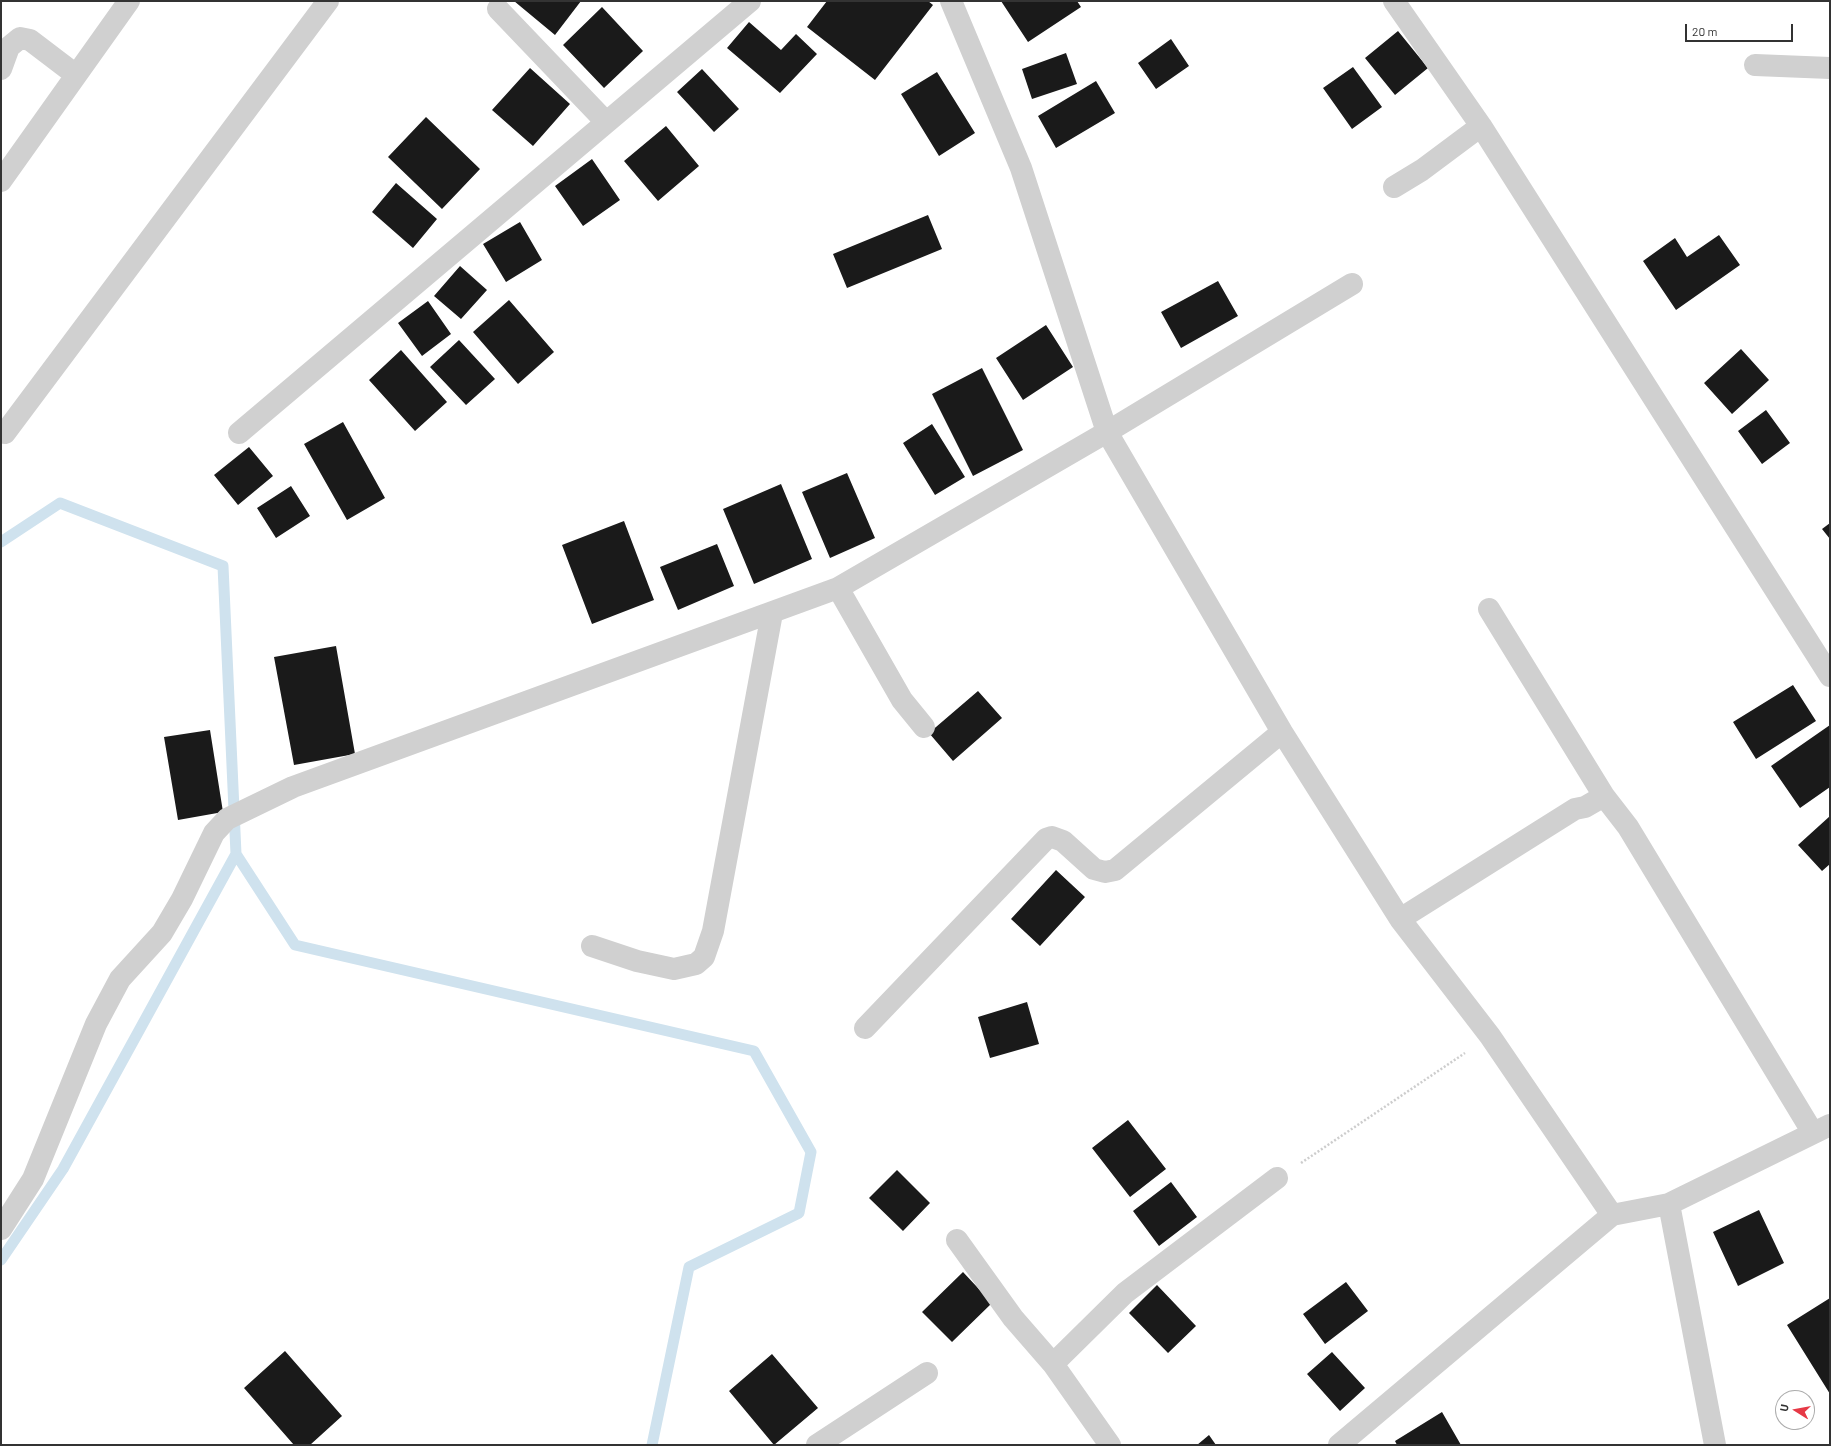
<!DOCTYPE html>
<style>
body{margin:0}
#map{position:relative;width:1831px;height:1446px;overflow:hidden;background:#fff;font-family:Barlow,sans-serif}
canvas{display:block}
.frame{position:absolute;inset:0;border:2px solid #333;pointer-events:none}
.north{position:absolute;left:1775px;top:1390px;width:40px;height:40px;box-sizing:border-box;background:#fff;border:1px solid #adadad;border-radius:50%;rotate:281deg;font-size:11px;font-weight:700;line-height:16px;text-align:center;color:#333}
.north::after{content:'';display:block;margin:auto;width:14px;height:18px;background:#e63946;clip-path:polygon(50% 0,100% 100%,50% 72%,0 100%)}
.scale{position:absolute;left:1685px;top:24px;width:108px;height:18px;box-sizing:border-box;border:2px solid #333;border-top:0;padding-left:5px;font-size:12px;line-height:14px;white-space:nowrap;color:#333;-webkit-text-stroke:3px #fff;paint-order:stroke}
</style>
<div id="map">
<canvas width="1831" height="1446"></canvas>
<div class="frame"></div>
<div class="north">U</div>
<div class="scale">20 m</div>
</div>
<script>
const ctx = document.querySelector('canvas').getContext('2d');
ctx.lineJoin = 'round';
function shape(rows) {
  const path = new Path2D();
  for (const r of rows) {
    path.moveTo(r[0], r[1]);
    for (let i = 2; i < r.length; i += 2) path.lineTo(r[i], r[i + 1]);
  }
  return path;
}
function strokePath(path, color, width, dash) {
  ctx.strokeStyle = color;
  ctx.lineWidth = width;
  ctx.lineCap = dash ? 'butt' : 'round';
  ctx.setLineDash(dash || []);
  ctx.stroke(path);
}
function fill(path, color) {
  ctx.fillStyle = color;
  ctx.fill(path, 'evenodd');
}
strokePath(shape([
 [1,542,60,503,223,566,236,854,295,945,754,1051,811,1152,799,1213,689,1267,652,1445],
 [1,1260,63,1169,236,854]
]), '#cfe2ee', 11);
fill(shape([
 [514,1,581,1,555,35],
 [827,1,928,1,933,5,875,80,807,27],
 [1001,1,1077,1,1081,7,1028,42],
 [602,7,643,51,604,88,563,45],
 [749,22,781,50,796,34,817,54,780,93,727,48],
 [1398,31,1428,68,1395,95,1365,58],
 [1171,39,1189,66,1156,89,1138,63],
 [1066,53,1077,84,1032,99,1022,69],
 [1353,67,1382,107,1352,129,1323,88],
 [530,68,570,104,533,146,492,110],
 [702,69,739,109,714,132,677,92],
 [937,72,975,133,939,156,901,94],
 [1096,81,1115,113,1056,148,1038,116],
 [426,117,480,169,442,209,388,157],
 [666,126,699,166,658,201,624,161],
 [592,159,620,200,583,226,555,186],
 [396,183,437,219,413,248,372,212],
 [928,215,942,249,847,288,833,254],
 [520,222,542,260,506,282,483,244],
 [1719,235,1740,265,1676,310,1643,261,1675,238,1687,257],
 [460,266,487,290,461,319,434,296],
 [1218,281,1238,316,1181,348,1161,312],
 [509,300,554,352,518,384,473,332],
 [428,301,451,334,422,356,398,323],
 [1046,325,1073,367,1023,400,996,358],
 [459,340,495,379,466,405,430,367],
 [1741,349,1769,380,1732,414,1704,383],
 [401,350,447,402,415,431,369,380],
 [982,368,1023,450,973,476,932,394],
 [1766,410,1790,443,1762,464,1738,431],
 [343,422,385,498,347,520,304,444],
 [932,424,965,477,935,495,903,443],
 [249,447,273,476,238,505,214,475],
 [847,473,875,538,830,558,802,492],
 [781,484,812,559,754,584,723,509],
 [291,486,310,516,276,538,257,508],
 [624,521,654,600,592,624,562,545],
 [1830,523,1830,539,1822,529],
 [717,544,734,586,678,610,660,567],
 [336,646,355,754,294,765,274,657],
 [1793,685,1816,721,1756,759,1733,722],
 [978,691,1002,718,953,761,929,733],
 [1830,725,1830,787,1800,808,1771,766],
 [210,730,223,812,178,820,164,737],
 [1830,816,1830,864,1822,871,1798,845],
 [1056,870,1085,897,1040,946,1011,919],
 [1027,1002,1039,1044,990,1058,978,1017],
 [1128,1120,1166,1169,1130,1197,1092,1148],
 [897,1170,930,1203,903,1231,869,1198],
 [1171,1182,1197,1217,1159,1246,1133,1211],
 [1759,1210,1784,1263,1738,1286,1713,1232],
 [963,1272,992,1303,952,1342,922,1312],
 [1346,1282,1368,1311,1325,1344,1303,1314],
 [1157,1285,1196,1326,1168,1353,1129,1313],
 [1830,1298,1830,1394,1787,1325],
 [285,1351,342,1416,310,1445,294,1445,244,1388],
 [1332,1352,1365,1388,1340,1411,1307,1374],
 [772,1354,818,1408,774,1445,729,1391],
 [1442,1412,1461,1445,1397,1445,1395,1441],
 [1209,1435,1216,1445,1197,1445]
]), '#1a1a1a');
strokePath(shape([
 [1301,1163,1465,1053]
]), '#cdcdcd', 2.5, [2, 2]);
strokePath(shape([
 [951,1,1021,168,1107,432,1282,732,1400,919,1490,1036,1612,1215],
 [1394,1,1481,126],
 [498,9,606,122],
 [1755,65,1830,68],
 [1,69,9,47,20,38,30,40,76,75],
 [1,181,129,1],
 [1394,187,1422,170,1481,126,1830,676],
 [5,433,328,1],
 [239,433,750,1],
 [838,588,902,700,924,727],
 [1489,609,1604,796],
 [1400,919,1575,809,1585,807,1604,796,1628,827,1813,1133],
 [592,946,637,961,674,969,696,964,704,957,713,931,772,613],
 [865,1028,1046,839,1052,837,1063,841,1094,869,1105,872,1115,870,1282,732],
 [1669,1204,1715,1445],
 [1,1229,33,1179,96,1024,120,979,162,933,182,899,214,833,227,819,293,787,838,588,1107,432,1352,284],
 [957,1240,1013,1318,1053,1364,1110,1445],
 [1053,1364,1125,1293,1277,1178],
 [817,1445,927,1373],
 [1339,1445,1612,1215,1669,1204,1830,1125]
]), '#d0d0d0', 22);
</script>
